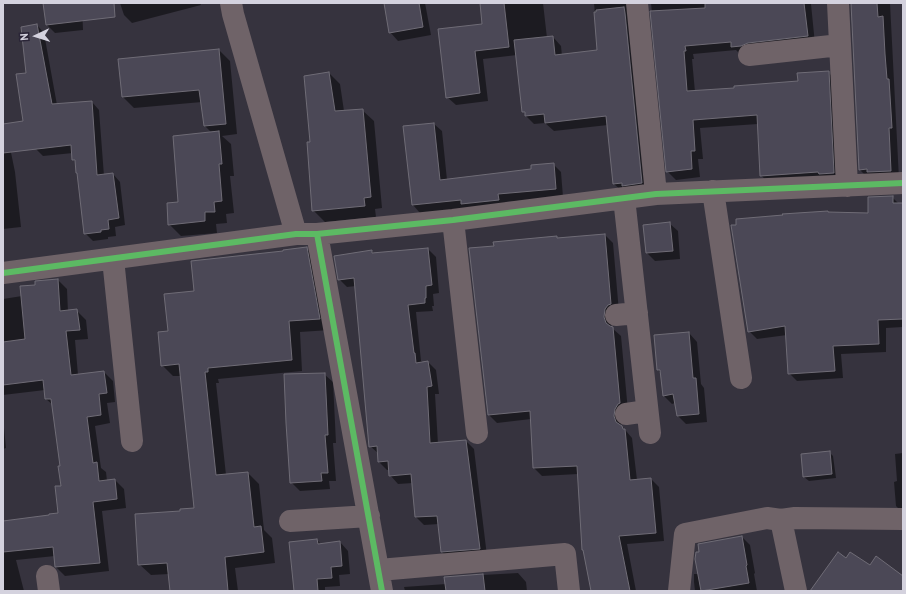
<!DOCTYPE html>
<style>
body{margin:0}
#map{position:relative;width:906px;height:594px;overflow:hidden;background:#36333e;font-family:"PT Sans",sans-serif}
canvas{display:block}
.frame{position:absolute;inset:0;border:4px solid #d4d2de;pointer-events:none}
.north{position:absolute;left:16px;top:16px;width:40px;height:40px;-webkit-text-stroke:3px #2a2537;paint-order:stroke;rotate:266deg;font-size:11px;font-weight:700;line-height:16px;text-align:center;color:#d4d2de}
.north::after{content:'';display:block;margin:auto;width:14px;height:18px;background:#d4d2de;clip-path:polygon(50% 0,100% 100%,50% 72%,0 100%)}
</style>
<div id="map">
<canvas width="906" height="594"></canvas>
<div class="frame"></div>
<div class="north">N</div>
</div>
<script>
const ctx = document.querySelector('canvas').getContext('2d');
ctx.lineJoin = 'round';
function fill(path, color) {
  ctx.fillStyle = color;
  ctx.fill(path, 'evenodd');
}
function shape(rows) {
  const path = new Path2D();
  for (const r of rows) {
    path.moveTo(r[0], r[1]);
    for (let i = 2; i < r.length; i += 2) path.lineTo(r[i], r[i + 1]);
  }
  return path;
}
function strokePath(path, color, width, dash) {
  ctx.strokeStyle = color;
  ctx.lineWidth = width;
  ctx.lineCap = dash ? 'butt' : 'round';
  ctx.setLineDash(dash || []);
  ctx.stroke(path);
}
fill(shape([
 [44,3,82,3,83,30,55,33,47,25],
 [120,3,200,3,201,5,132,23,124,15],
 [385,3,425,3,431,35,398,41,390,32],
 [481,3,543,3,547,38,553,37,561,46,562,56,598,51,594,3,636,3,650,191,623,192,614,184,608,125,554,131,545,123,534,124,526,116,526,114,523,111,517,55,483,59,488,101,456,105,447,97,483,25],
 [651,3,817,3,811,4,815,44,741,55,736,50,693,54,694,59,692,59,695,92,799,82,828,72,837,81,842,181,769,184,761,175,758,124,700,128,703,159,698,159,700,177,676,180,667,171],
 [852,3,890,3,899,179,868,178,860,170],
 [37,25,44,33,57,105,92,102,99,110,104,176,113,174,120,182,125,225,115,227,116,236,108,237,108,239,93,241,85,233,76,162,73,160,73,153,43,156,36,149],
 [219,50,230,61,237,134,222,136,231,144,234,176,230,176,234,213,226,214,227,223,216,224,217,233,181,236,169,224,212,133,205,126,202,102,134,108,123,97,119,60],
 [329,73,340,84,344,111,362,110,374,121,382,208,375,209,376,217,325,222,313,210,311,143],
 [434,124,442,131,447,180,532,170,553,164,561,172,563,197,505,202,506,207,420,213,413,205],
 [3,129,7,133,15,172,21,227,3,229],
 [892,197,899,204,903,204,903,327,886,328,886,352,841,354,843,378,797,381,789,373,787,335,757,339,749,331,869,214],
 [669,223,678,231,680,259,655,261,647,253,644,226],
 [605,235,613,243,619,312,613,318,611,325,612,328,621,336,628,411,622,417,621,425,632,438,637,480,651,479,659,487,664,541,627,544,636,591,592,591,578,474,542,476,534,468,531,419,497,423,489,415,495,247,557,237,558,239],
 [306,248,318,260,330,330,300,332,302,371,218,379,219,383,216,383,226,475,248,473,259,484,264,530,272,538,275,563,235,568,238,591,171,591,169,574,151,575,139,564,181,512,195,509,181,376,173,376,162,365,169,332,195,292,284,252],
 [428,249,436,257,439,293,433,294,434,306,432,306,433,311,416,312,421,361,423,362,428,362,436,370,439,394,435,394,438,444,466,441,474,449,487,556,450,560,442,552,439,524,424,525,416,517,413,483,398,484,390,475,390,470,387,470,379,462,379,454,370,446,356,286,347,287,339,279,372,251,375,254],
 [58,280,67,289,68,312,77,311,86,320,88,339,75,340,78,375,104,372,113,381,115,402,107,403,110,423,95,426,101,468,106,472,107,481,115,480,124,489,126,508,102,511,109,571,65,576,56,567,55,556,16,560,24,591,3,591,3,530,60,514,62,487,61,467,53,405,46,399,45,390,3,395,3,299,22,296,36,285],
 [689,333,697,342,701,384,704,388,707,422,686,424,678,416,675,403,672,404,663,395,661,373,658,370],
 [324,374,333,382,336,443,333,443,336,481,329,481,330,489,300,491,291,482],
 [3,418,6,448,3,449],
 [829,452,833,456,836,478,809,481,804,477],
 [903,453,903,512,902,512,896,506,894,482,897,481,895,454],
 [742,537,750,545,755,573,754,574,757,591,695,591,694,582,694,574,698,574],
 [317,540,321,544,340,542,348,551,350,574,339,575,340,586,325,587,325,591,295,591],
 [518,573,526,582,527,591,405,591,404,587,446,584,483,575]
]), '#0007');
const building = shape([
 [43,3,114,3,115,17,46,25,43,3],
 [384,3,419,3,423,27,389,33,384,3],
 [480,3,504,3,509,47,475,51,480,93,446,98,438,29,482,24,480,3],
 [705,3,804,3,808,36,748,43,741,46,731,47,731,42,685,46,686,51,684,51,687,91,734,88,734,86,798,81,797,73,829,71,834,173,819,174,818,172,760,176,757,115,693,120,695,151,691,151,692,169,666,172,650,11,705,8,705,3],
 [851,3,877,3,878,17,883,16,885,54,887,79,889,79,892,128,889,128,891,171,867,172,867,169,859,170,851,3],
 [624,7,625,13,642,183,622,186,622,183,613,184,606,116,545,123,544,114,525,116,525,112,522,112,514,40,553,36,555,55,597,50,594,12,596,12,596,10,624,7],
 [37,24,52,104,92,101,97,175,113,173,119,218,108,220,109,229,101,230,101,232,84,234,77,173,76,173,75,160,72,160,71,145,3,153,3,124,23,121,16,74,26,73,21,27,37,24],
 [219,49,226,124,204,126,199,90,122,97,118,59,219,49],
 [329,72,335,111,363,109,371,197,364,198,365,206,312,211,307,142,310,142,304,76,329,72],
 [434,123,440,180,531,169,531,165,554,163,556,189,498,194,499,200,461,204,461,200,412,205,403,126,434,123],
 [219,131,222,164,219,164,222,201,214,202,215,212,205,212,205,221,168,225,167,203,178,202,173,136,219,131],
 [893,196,893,203,903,203,903,319,878,320,879,344,833,346,835,371,788,374,785,326,748,332,731,225,736,225,736,219,783,215,782,214,828,211,828,212,868,213,868,197,893,196],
 [670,222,673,251,646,253,643,225,670,222],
 [605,234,611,304,608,305,605,309,604,317,606,323,610,326,613,327,620,403,618,404,615,409,614,416,616,422,622,426,623,429,625,429,630,480,651,478,656,533,619,536,630,591,591,591,583,550,582,550,577,466,533,468,530,411,488,415,469,248,494,246,493,242,557,236,557,238,605,234],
 [307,247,320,319,289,321,292,360,208,368,208,372,205,372,216,475,248,472,254,527,261,526,264,552,225,557,228,591,170,591,167,563,138,565,135,514,180,511,180,509,194,508,179,364,161,366,158,332,168,331,164,294,194,291,191,261,283,251,283,250,307,247],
 [428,248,432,285,426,286,426,298,425,298,425,303,408,305,414,353,415,353,416,363,428,361,432,386,427,387,430,443,466,440,480,549,441,552,437,516,415,517,411,474,389,476,388,461,378,462,377,446,369,447,354,278,338,280,334,256,372,250,372,253,428,248],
 [58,279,60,311,77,309,80,330,66,331,71,375,104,371,107,393,99,394,101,415,87,417,93,463,97,462,99,481,115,479,117,499,93,502,100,563,55,567,53,547,3,552,3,521,49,515,49,514,58,513,55,486,61,486,58,466,60,466,51,399,45,399,43,380,3,385,3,342,25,339,20,286,35,285,35,281,58,279],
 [689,332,693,378,696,378,699,414,677,416,673,394,663,396,660,370,657,370,654,335,689,332],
 [325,373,328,435,325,435,328,473,321,473,322,481,290,483,286,423,284,374,325,373],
 [830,451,832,474,803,477,801,454,830,451],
 [742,536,747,565,746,566,749,583,701,591,695,559,696,552,699,552,698,544,742,536],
 [317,539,318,544,340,541,342,566,331,567,332,578,317,579,318,591,294,591,289,542,317,539],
 [838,552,846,558,850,552,870,565,876,556,903,576,903,591,810,591,838,552],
 [483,574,485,591,446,591,444,577,483,574]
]);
fill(building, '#4b4856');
strokePath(building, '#6f6c76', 1);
strokePath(shape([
 [231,3,233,14,296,234],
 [637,3,656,194],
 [838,3,847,186],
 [749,55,840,45],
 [713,191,741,378],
 [624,198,650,433],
 [453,220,477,433],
 [317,234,382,591],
 [113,259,132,441],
 [3,273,296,234,317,234,453,220,656,194,903,183],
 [616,315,637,313],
 [626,414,647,411],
 [781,520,796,591],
 [290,521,369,516],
 [379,570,565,554,569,591],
 [47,576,49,591],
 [679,591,685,534,767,518,781,520,795,518,903,519]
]), '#6f6368', 22);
strokePath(shape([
 [317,234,382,591],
 [3,273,296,234,317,234,453,220,656,194,903,183]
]), '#5cba63', 6);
</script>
